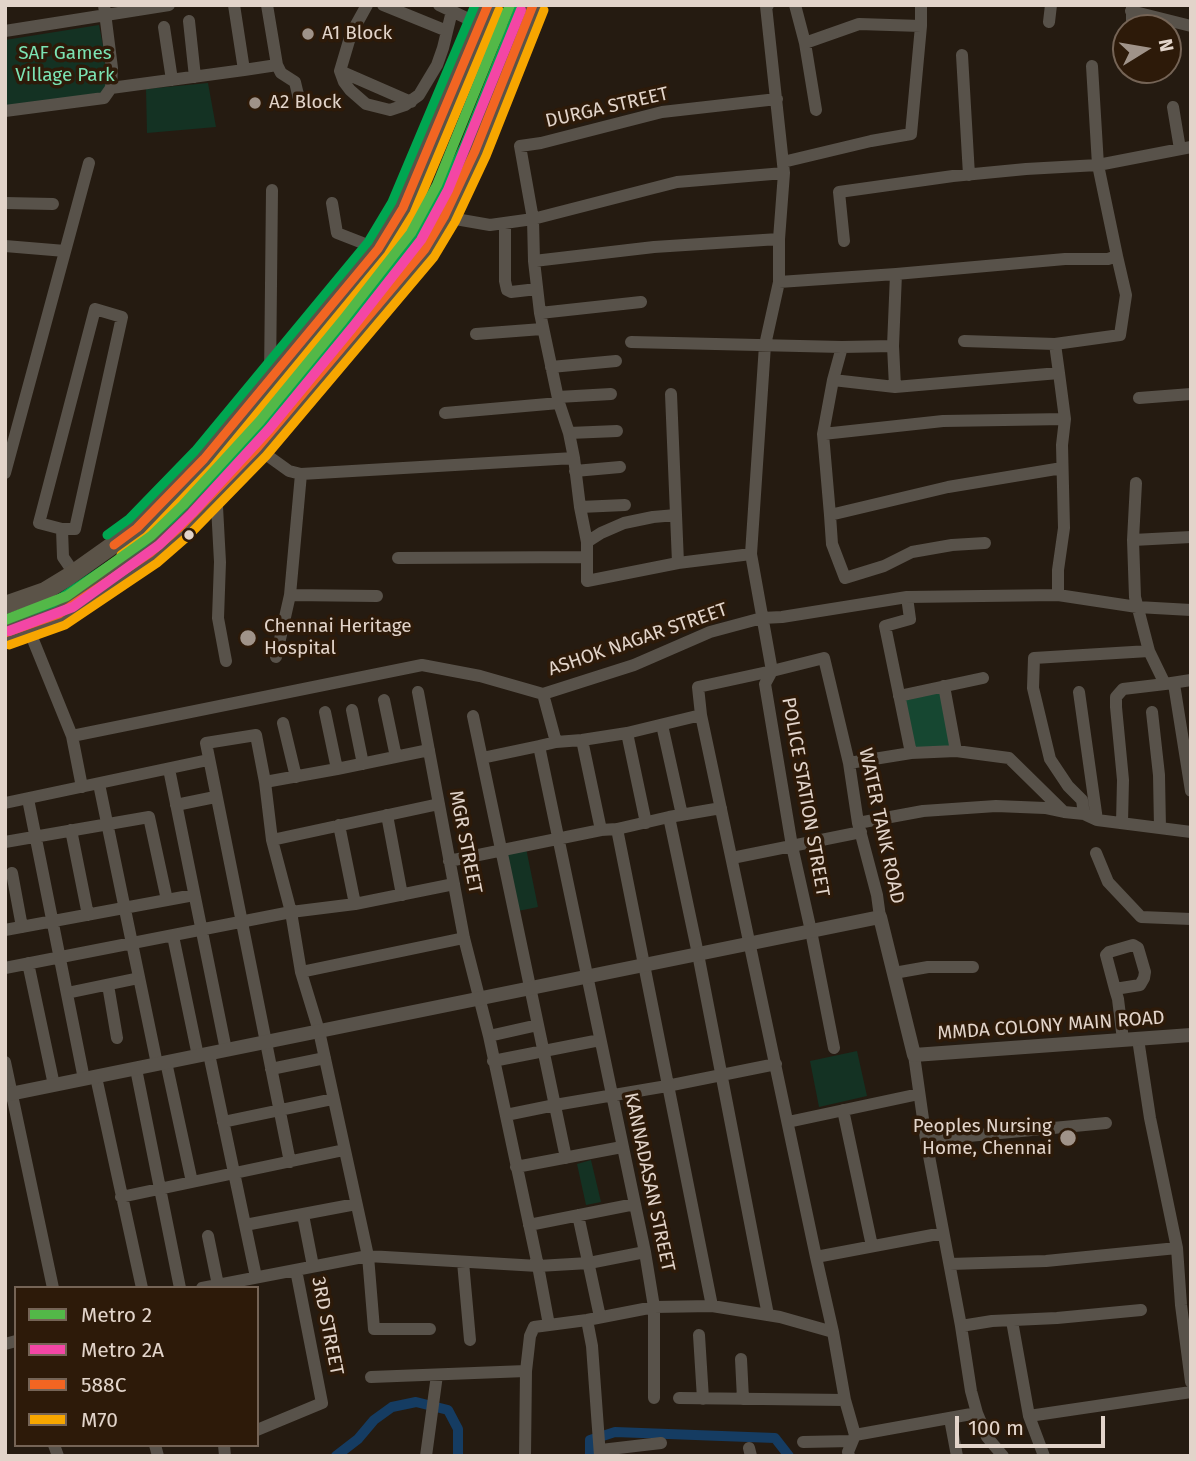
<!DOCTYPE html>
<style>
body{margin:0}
#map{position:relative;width:1196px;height:1461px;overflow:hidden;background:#251b11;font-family:"Fira Sans",sans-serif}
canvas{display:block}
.frame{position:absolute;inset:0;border:7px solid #e2d4ca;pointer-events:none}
.legend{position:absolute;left:14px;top:1286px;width:245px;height:161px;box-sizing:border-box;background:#2d1a09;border:2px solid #756456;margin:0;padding:9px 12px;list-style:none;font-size:21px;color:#e2d4ca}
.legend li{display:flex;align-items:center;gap:14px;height:35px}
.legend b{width:35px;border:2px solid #756456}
.north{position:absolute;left:1112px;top:14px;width:70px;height:70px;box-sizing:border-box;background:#2d1a09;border:2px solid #756456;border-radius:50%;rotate:79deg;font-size:19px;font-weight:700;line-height:28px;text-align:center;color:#e2d4ca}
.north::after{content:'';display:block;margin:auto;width:24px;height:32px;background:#a09389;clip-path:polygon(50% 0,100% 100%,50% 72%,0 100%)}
.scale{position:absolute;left:955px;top:1416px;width:150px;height:32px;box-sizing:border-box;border:4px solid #e2d4ca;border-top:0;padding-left:9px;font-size:21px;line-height:24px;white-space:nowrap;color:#e2d4ca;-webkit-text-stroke:5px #2d1a09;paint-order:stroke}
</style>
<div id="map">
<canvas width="1196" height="1461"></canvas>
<div class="frame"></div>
<ul class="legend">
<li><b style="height:9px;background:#53b848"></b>Metro 2</li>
<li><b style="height:9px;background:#f346a5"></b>Metro 2A</li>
<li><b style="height:9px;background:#f26522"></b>588C</li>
<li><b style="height:9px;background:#f7a600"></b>M70</li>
</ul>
<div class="north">N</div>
<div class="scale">100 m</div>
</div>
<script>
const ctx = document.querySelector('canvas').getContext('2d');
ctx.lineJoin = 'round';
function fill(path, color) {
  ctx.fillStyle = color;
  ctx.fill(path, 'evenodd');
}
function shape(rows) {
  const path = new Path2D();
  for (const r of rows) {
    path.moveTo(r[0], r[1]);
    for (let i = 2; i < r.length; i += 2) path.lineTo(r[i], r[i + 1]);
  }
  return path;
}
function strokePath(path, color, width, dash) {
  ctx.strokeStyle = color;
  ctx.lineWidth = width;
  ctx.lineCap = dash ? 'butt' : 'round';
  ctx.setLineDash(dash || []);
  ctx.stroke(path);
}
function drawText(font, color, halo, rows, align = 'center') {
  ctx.font = font + ' "Fira Sans",sans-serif';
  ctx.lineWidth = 7;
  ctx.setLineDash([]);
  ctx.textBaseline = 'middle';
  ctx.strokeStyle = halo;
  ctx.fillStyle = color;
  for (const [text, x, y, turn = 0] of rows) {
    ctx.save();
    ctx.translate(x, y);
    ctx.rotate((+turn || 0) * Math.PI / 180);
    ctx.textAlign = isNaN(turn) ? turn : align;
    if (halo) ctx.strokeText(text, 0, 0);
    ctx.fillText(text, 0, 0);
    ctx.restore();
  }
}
fill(shape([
 [99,25,106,61,109,93,5,107,5,40],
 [208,83,216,127,147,133,146,89],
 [526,848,538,907,518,911,506,853],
 [857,1051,867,1096,819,1107,810,1061],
 [591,1160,601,1202,586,1205,577,1164]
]), '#143223');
fill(shape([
 [944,688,953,748,911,750,901,696]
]), '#164731');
strokePath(shape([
 [336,1456,358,1439,374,1420,392,1407,416,1402,448,1410,458,1429,458,1456],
 [590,1456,590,1440,615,1432,775,1438,789,1456]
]), '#153c62', 10);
strokePath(shape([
 [267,5,277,65,281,73,295,82,299,99],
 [367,5,351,34,340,71,344,82,350,90,366,104,390,110,405,105,419,95,437,65,443,48,452,11],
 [383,5,447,31],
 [439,5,479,24],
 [768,5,766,6,784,173,779,239,779,282,765,345,751,554,772,671],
 [795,5,805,43,816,110],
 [1131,11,1191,26],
 [189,21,195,77],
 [1049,22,1051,5],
 [164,27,172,80],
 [1132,28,1132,6],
 [5,31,169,5],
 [805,43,859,24,921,26],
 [962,55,969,175],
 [244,70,277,65],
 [340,71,411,102],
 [111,88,244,70,234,5],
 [1173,107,1180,149],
 [5,111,104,98,111,88,112,68,104,5],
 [783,162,871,141,911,134,921,26,921,5],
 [5,203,53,204],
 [332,203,337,233,378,249],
 [444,217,490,225,533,219,677,182,784,173],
 [505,223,505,281,507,290,511,292,537,289],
 [844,241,839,192,953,176,1026,169,1098,165,1191,147],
 [5,246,65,251],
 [534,261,654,247,779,239],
 [779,282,896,274,1065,259,1108,259,1117,256,1098,165,1092,66],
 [95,309,122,317,75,529,62,529,39,523,95,309],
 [540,313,641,302],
 [476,334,542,329],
 [964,341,1055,344],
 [631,342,842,347,893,346],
 [842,347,833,380,823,434,830,515,948,487,1062,468],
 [551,367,616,361],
 [1059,373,1055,344,1120,335,1126,295,1117,256],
 [270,379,272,190],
 [833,380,895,387,1059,373,1065,419,1062,445,1064,528,1058,570,1058,595],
 [895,387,893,346,896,274],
 [671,394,678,563],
 [558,397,611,394],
 [1139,398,1191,394],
 [445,413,559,403],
 [569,433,617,431],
 [823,434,943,421,1065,419],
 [257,448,289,471,301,474,574,458],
 [575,471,620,467],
 [5,473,89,163],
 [216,488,220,562,218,618,226,661],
 [580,507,625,505],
 [830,515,832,544,845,578,884,566,912,552,952,545,985,543],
 [62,529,63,557,74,573],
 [1133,540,1136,483],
 [587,542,601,533,624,523,653,517,676,515],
 [751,554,678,563,587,581,587,542,580,507,574,458,569,433,559,403,540,313,534,261,533,219,520,146,541,143,662,112,777,99],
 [398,558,587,557],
 [290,595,377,596],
 [907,597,910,619,885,626,911,753],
 [27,625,72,736,82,787],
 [1149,651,1135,597,1133,540,1191,537],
 [276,657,290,595,301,474],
 [772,671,765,684,792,846,811,931,834,1048],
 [1174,684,1191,791],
 [944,686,956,751],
 [418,692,464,938,489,1036,538,1266,549,1325],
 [1079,692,1097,820],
 [543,694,556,742],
 [899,696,983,678],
 [384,700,396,757],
 [352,710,363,764],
 [325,712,337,769],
 [1152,712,1159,775,1160,828],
 [473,716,566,1158],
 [283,723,296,777],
 [662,725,682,815],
 [627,733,646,823],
 [72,736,422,665,480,676,543,694,634,665,710,632,762,618,782,617,907,597,1058,595,1137,607,1191,610],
 [582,740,601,830],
 [482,758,539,746],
 [849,763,911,753,956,751,1009,758,1064,812],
 [169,769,226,1050],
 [265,782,337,769,429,750],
 [99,784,157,1064],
 [28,799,84,1079],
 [5,803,208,760],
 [176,805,215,797],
 [1084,814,1082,800,1068,786,1050,759,1033,688,1034,658,1149,651,1165,684,1191,680],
 [387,815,402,895],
 [669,817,698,954,768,1315],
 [858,823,923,811,996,806,1045,808,1064,812,1084,814,1097,820,1191,832],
 [1122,823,1123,780,1116,707,1116,697,1123,689,1165,684],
 [339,825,355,904],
 [617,829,712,1306],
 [71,830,88,915],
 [272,840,439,804],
 [5,842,149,817,167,900],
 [1096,853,1108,882,1141,917,1191,919],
 [732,858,861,832],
 [449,861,601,830,617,829,669,817,721,808],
 [12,873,22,927],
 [5,930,194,895],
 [173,936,198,1056],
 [28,963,54,1085],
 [5,968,291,912,355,904,454,884],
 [301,972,464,938],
 [894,973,928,967,973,967],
 [108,985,117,1038],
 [1115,989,1140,985,1144,978,1145,972,1138,948,1133,945,1109,952,1106,955,1115,989,1118,999,1123,1040],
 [67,993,139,978],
 [489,1036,538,1025],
 [1138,1039,1150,1118,1177,1248,1181,1305,1191,1382],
 [209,1054,256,1277],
 [914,1055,926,1140,961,1326,971,1391,977,1413,987,1437,1003,1456],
 [493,1061,600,1040],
 [5,1062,53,1288],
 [166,1062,192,1182],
 [136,1069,180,1288],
 [271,1069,325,1058],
 [96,1077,142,1288],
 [843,1110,872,1246],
 [506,1115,555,1105,667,1086,776,1064],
 [223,1122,333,1099],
 [788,1122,919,1094],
 [926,1140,1106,1123],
 [290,1162,206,743,256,735,265,782,272,840,291,912,301,972,319,1031,368,1256,374,1329,430,1329],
 [516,1167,622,1147],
 [121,1197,344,1150],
 [303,1215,313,1266],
 [578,1215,600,1317],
 [245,1225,356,1204],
 [529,1225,635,1204],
 [208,1236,218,1285],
 [816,1257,943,1233],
 [463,1262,470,1340],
 [950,1264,1046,1261,1177,1248],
 [202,1288,368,1256,538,1266,589,1263,645,1252],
 [587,1320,592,1346,600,1456],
 [1012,1321,1029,1416,1044,1456],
 [961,1326,992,1321,1057,1318,1141,1310],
 [699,1335,703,1399],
 [5,1344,16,1341],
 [741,1359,743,1399],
 [371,1377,526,1371],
 [654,1398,654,1307,645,1252,539,746,556,742,582,740,627,733,701,715],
 [679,1398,845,1400],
 [1029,1416,1191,1392],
 [950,1419,957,1456],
 [257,1430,322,1403,296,1270],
 [855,1435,977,1413],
 [803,1442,852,1441],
 [54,1445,58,1456],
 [155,1445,158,1456],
 [224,1445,225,1456],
 [749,1448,751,1456],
 [601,1450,661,1443],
 [426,1456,437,1375],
 [525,1456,526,1371,530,1336,534,1327,587,1320,654,1307,712,1306,780,1317,833,1332],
 [849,1456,848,1452,855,1435,845,1400,833,1332,816,1257,701,715,698,687,772,671,824,658,849,763,858,823,877,895,880,917]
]), '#58524a', 12);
strokePath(shape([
 [5,1095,880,917,914,1055,1191,1035]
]), '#58524a', 14);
strokePath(shape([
 [479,24,519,40],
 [5,605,45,591,68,577,137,528,204,459,378,249,403,208,488,5],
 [5,633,59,614,150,553,180,527,257,448,425,249,444,217,475,151,533,5]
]), '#5b5348', 18);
strokePath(shape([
 [114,545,137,528,204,459,378,249,403,208,488,5],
 [5,633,59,614,150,553,180,527,257,448,425,249,444,217,475,151,533,5]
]), '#f26522', 9);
strokePath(shape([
 [121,555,146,537,213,467,388,255,414,213,499,10],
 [9,645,65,625,157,563,188,536,266,456,434,257,455,222,486,156,544,10]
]), '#f7a600', 9);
strokePath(shape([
 [107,535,129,519,195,451,368,242,392,202,475,5],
 [5,620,53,603,143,543,172,518,248,440,415,242,433,211,464,146,520,5]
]), '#00a651', 9);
strokePath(shape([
 [5,620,67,596,151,536,183,505,260,421,343,320,411,233,437,185,510,5]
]), '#53b848', 10);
strokePath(shape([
 [9,631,73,607,159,545,192,513,269,429,352,328,421,240,448,190,521,10]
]), '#f346a5', 10);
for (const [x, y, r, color] of [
 [308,34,7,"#a09389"],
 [255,103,7,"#a09389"],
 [189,535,6,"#e2d4ca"],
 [248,638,9,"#a09389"],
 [1068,1138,9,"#a09389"]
]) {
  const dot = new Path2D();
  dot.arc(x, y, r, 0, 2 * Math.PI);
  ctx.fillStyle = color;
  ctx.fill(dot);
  strokePath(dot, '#2d1a09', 2.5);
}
drawText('19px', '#e2d4ca', '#2d1a09', [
 ["A1 Block",322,34],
 ["A2 Block",269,103],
 ["Chennai Heritage",264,627],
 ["Hospital",264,649],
 ["Peoples Nursing",1052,1127,"right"],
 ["Home, Chennai",1052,1149,"right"]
], 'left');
drawText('19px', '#7be3b3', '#2d1a09', [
 ["SAF Games",65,54],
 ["Village Park",65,76]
]);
drawText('19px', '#e2d4ca', '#2d1a09', [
 ["DURGA STREET",607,108,-13],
 ["ASHOK NAGAR STREET",638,640,-19],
 ["POLICE STATION STREET",805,797,80],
 ["WATER TANK ROAD",881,826,78],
 ["MGR STREET",465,842,79],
 ["MMDA COLONY MAIN ROAD",1051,1026,-4],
 ["KANNADASAN STREET",649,1182,78],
 ["3RD STREET",327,1326,79]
]);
</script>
